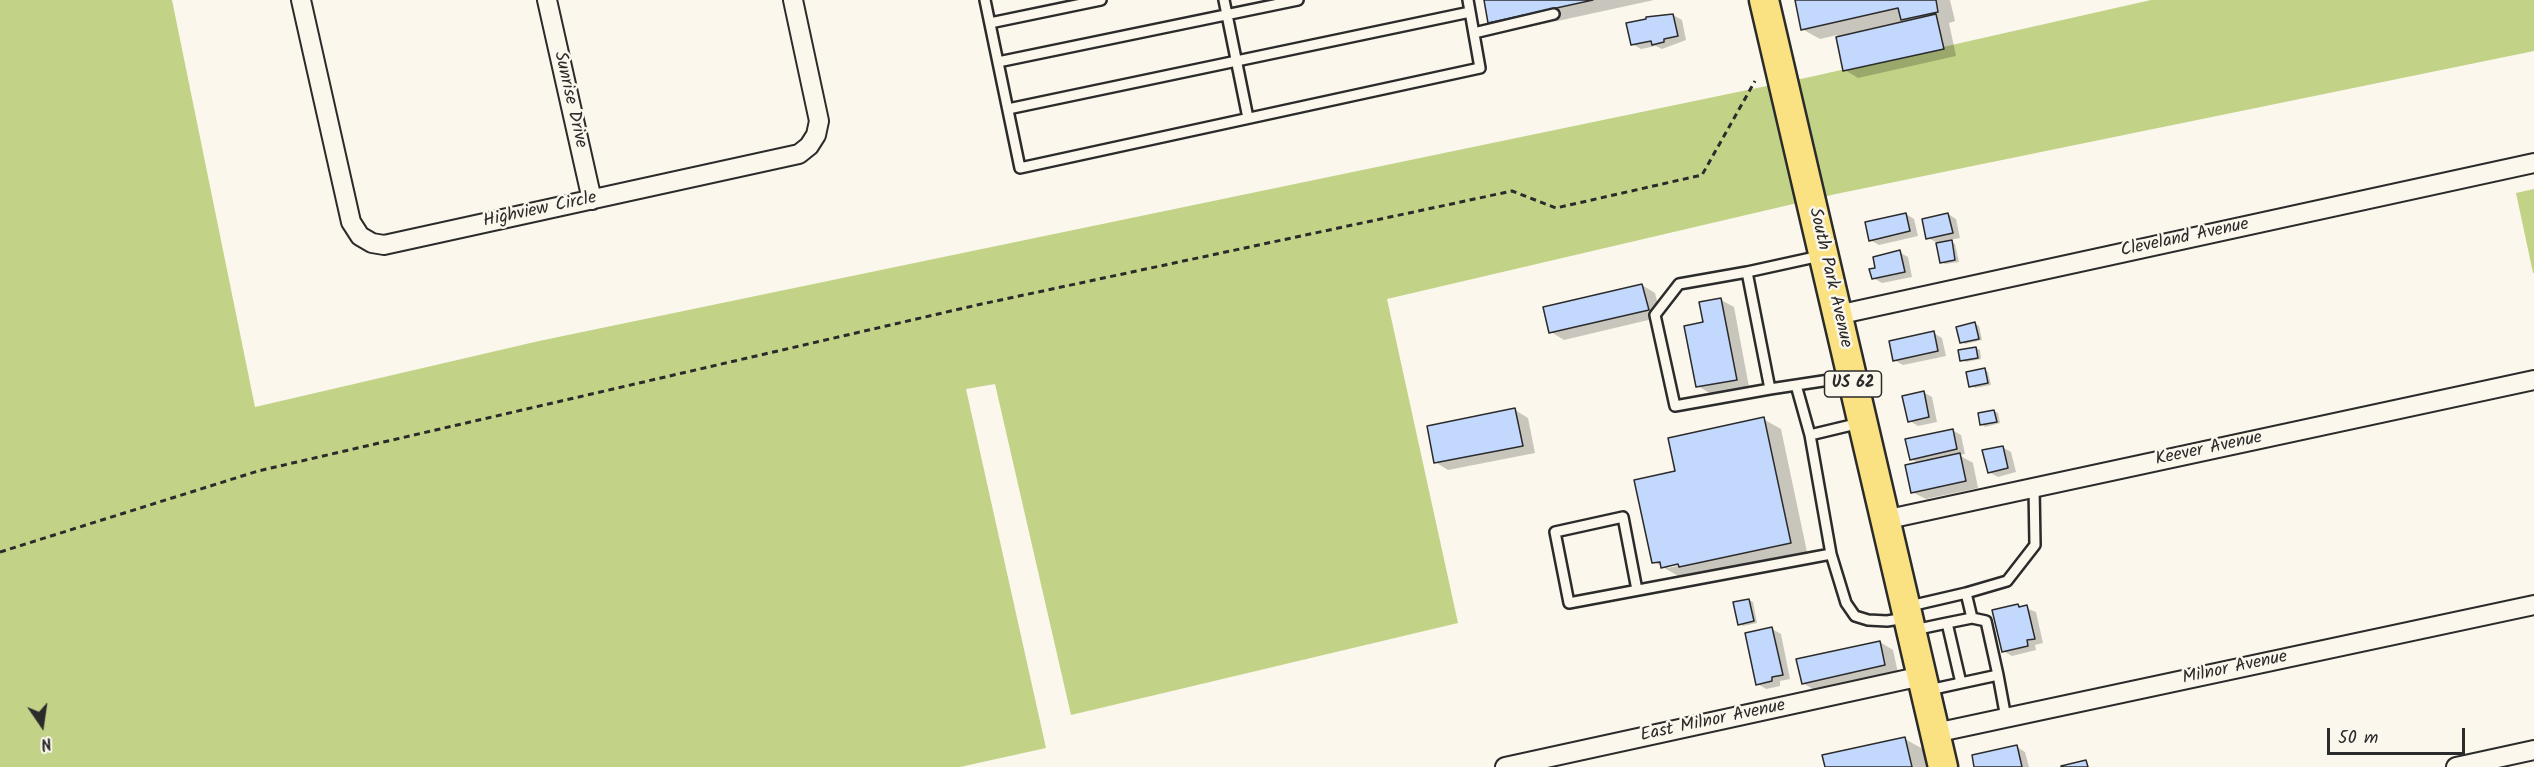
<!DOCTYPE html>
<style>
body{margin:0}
#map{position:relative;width:2534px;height:767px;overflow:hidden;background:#fbf7ec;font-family:Kalam,sans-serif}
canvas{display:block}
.north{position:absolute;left:12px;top:695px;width:60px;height:60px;-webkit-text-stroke:4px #fbf7ec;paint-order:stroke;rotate:167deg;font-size:16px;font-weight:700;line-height:24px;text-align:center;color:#2b2b2b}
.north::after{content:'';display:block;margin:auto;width:21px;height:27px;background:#2b2b2b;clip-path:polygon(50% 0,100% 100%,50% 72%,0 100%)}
.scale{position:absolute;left:2327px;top:728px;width:138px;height:27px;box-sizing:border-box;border:3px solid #2b2b2b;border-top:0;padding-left:8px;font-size:18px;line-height:21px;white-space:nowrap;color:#2b2b2b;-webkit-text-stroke:4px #fbf7ec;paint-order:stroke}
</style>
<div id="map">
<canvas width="2534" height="767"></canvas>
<div class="north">N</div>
<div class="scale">50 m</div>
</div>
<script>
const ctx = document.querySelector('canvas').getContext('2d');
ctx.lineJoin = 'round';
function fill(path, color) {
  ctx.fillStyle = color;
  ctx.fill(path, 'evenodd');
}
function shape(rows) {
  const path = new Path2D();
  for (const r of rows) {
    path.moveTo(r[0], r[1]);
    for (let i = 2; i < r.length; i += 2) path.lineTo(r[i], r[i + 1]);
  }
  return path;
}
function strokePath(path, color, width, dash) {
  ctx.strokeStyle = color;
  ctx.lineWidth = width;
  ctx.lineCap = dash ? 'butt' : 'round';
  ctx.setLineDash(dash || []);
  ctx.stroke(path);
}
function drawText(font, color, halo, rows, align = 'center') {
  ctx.font = font + ' Kalam,sans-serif';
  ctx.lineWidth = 5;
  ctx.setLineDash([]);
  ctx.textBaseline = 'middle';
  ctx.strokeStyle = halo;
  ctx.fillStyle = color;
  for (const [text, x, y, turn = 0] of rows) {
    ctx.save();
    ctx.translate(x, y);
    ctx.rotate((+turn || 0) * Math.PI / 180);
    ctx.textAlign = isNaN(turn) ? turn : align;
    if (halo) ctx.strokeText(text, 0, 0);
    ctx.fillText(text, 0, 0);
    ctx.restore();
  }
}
fill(shape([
 [0,0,172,0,255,407,539,341,1810,77,2151,0,2534,0,2534,51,1836,194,1387,299,1458,623,1071,715,995,384,966,389,1046,748,960,767,0,767],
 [2534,189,2534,273,2533,273,2516,193]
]), '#c2d388');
fill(shape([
 [1485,0,1654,0,1507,32,1490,22],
 [1796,0,1950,0,1955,21,1949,23,1956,56,1858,78,1845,70,1837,35,1820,39,1802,29],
 [1673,15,1682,20,1686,40,1662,49,1656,46,1641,49,1632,44],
 [1906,214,1914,219,1918,236,1879,245,1870,240],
 [1948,214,1956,219,1960,238,1949,240,1955,244,1959,262,1945,264,1941,262,1938,243,1928,238],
 [1899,252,1908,257,1912,277,1882,283,1873,278,1877,269],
 [1642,285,1655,293,1661,317,1564,340,1551,332],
 [1721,300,1734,307,1749,387,1711,394,1698,386,1705,323],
 [1975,324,1979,326,1982,340,1965,344,1962,342],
 [1933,333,1942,338,1946,356,1903,365,1894,360],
 [1976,348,1980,350,1981,359,1966,362,1962,360],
 [1984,370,1988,372,1991,385,1975,388,1971,386],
 [1923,392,1932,397,1937,422,1918,426,1910,421],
 [1515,410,1528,418,1535,453,1448,470,1435,462],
 [1994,411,1998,413,2000,423,1985,427,1982,424],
 [1763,419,1781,429,1807,552,1698,576,1694,574,1680,577,1654,562,1677,472],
 [1685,561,1686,564,1668,568,1668,565],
 [1952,430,1961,435,1965,454,1959,455,1973,463,1978,488,1926,499,1912,492,1920,464,1911,459],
 [2002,447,2011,452,2016,472,1998,477,1989,472],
 [1749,600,1753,602,1757,623,1743,626,1739,624],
 [2018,605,2036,612,2043,643,2035,645,2036,650,2012,656,2003,651],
 [1772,629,1781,634,1790,679,1780,681,1780,686,1766,689,1758,684],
 [1880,642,1893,650,1898,673,1816,691,1803,683],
 [1905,739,1923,749,1926,767,1826,767],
 [2017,747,2025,752,2029,767,1976,767]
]), '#0003');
const building = shape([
 [1484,0,1593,0,1488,23,1484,0],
 [1795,0,1936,0,1938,12,1901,20,1898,8,1801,30,1795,0],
 [1673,14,1678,36,1664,39,1664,42,1652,45,1651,41,1631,45,1626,23,1646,19,1646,17,1673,14],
 [1936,14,1944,49,1843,71,1836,37,1936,14],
 [1906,213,1910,231,1869,241,1865,222,1906,213],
 [1948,213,1953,233,1926,239,1922,219,1948,213],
 [1952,240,1955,260,1940,263,1936,243,1952,240],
 [1900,250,1905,272,1872,279,1869,269,1875,268,1873,257,1900,250],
 [1642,284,1649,310,1549,333,1543,307,1642,284],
 [1721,298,1737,380,1696,387,1684,326,1703,322,1699,302,1721,298],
 [1975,322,1979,339,1960,343,1956,327,1975,322],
 [1934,331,1938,351,1893,361,1889,341,1934,331],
 [1976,347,1978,358,1960,361,1958,350,1976,347],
 [1985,368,1988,383,1969,387,1966,372,1985,368],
 [1924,391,1929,417,1908,422,1902,396,1924,391],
 [1515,408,1523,446,1434,463,1427,426,1515,408],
 [1994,410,1997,422,1980,425,1978,413,1994,410],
 [1764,417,1791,543,1679,567,1678,564,1661,568,1660,562,1652,563,1634,480,1675,471,1668,438,1764,417],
 [1953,429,1957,449,1910,460,1905,439,1953,429],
 [2003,446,2008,468,1988,473,1982,450,2003,446],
 [1960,453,1966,481,1911,493,1905,465,1960,453],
 [1749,599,1754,621,1738,625,1733,602,1749,599],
 [2018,604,2019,607,2027,605,2035,639,2027,640,2028,646,2002,652,1992,610,2018,604],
 [1772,627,1783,675,1772,677,1772,681,1756,685,1745,633,1772,627],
 [1880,641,1885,665,1802,684,1796,659,1880,641],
 [1905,737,1912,767,1825,767,1822,755,1905,737],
 [2017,745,2022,767,1974,767,1972,755,2017,745],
 [2086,760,2088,767,2061,767,2061,766,2086,760]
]);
fill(building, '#c3d8fd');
strokePath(building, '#2b2b2b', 1.5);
const lane = shape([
 [985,0,1020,168,1480,68,1468,0],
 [1224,0,1248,118],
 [990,23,1101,0],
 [1474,33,1554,14],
 [998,62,1298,0],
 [1008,109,1470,12],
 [1820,256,1747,272,1770,389,1849,377],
 [1747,272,1679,284,1655,315,1675,406,1770,389],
 [1796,385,1810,435,1831,554,1846,603,1855,616,1868,620,1887,621,1906,618],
 [1810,435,1860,423],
 [1637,590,1623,517,1555,532,1569,603,1831,554],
 [1910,606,1966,593],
 [1914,630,1947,623],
 [1998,675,2006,718],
 [1961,683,1998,675,1986,621,1972,618],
 [1929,690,1961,683,1947,623,1972,618,1966,593,2007,581,2035,545,2034,487]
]);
const street = shape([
 [301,0,351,222,360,236,372,243,384,245,799,154,809,146,816,135,819,121,793,0],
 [547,0,592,200],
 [1837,315,2534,163],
 [1884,520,2534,380],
 [1935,733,2534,605],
 [1505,767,1922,676],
 [2456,767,2534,750]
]);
const primary = shape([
 [1764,0,1943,767]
]);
strokePath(lane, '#2b2b2b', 14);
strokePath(street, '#2b2b2b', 22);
strokePath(primary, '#2b2b2b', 33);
strokePath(shape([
 [0,552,258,471,977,305,1512,191,1556,208,1702,175,1755,81]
]), '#2b2b2b', 3, [6, 4.5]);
strokePath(lane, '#fbf7ec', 9);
strokePath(street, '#fbf7ec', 18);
strokePath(primary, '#fae181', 28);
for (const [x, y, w] of [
 [1853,384,57]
]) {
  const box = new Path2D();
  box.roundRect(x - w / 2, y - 13, w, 26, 4.5);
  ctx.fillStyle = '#fbf7ec';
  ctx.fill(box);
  strokePath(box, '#2b2b2b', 1.5);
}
drawText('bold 16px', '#2b2b2b', null, [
 ["US 62",1853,384]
]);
drawText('18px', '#2b2b2b', '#fbf7ec', [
 ["Sunrise Drive",569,100,77],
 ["Highview Circle",540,211,-12],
 ["Cleveland Avenue",2185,239,-12],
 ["South Park Avenue",1829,278,77],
 ["Keever Avenue",2209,450,-12],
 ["Milnor Avenue",2235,669,-12],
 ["East Milnor Avenue",1713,722,-12]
]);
</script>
